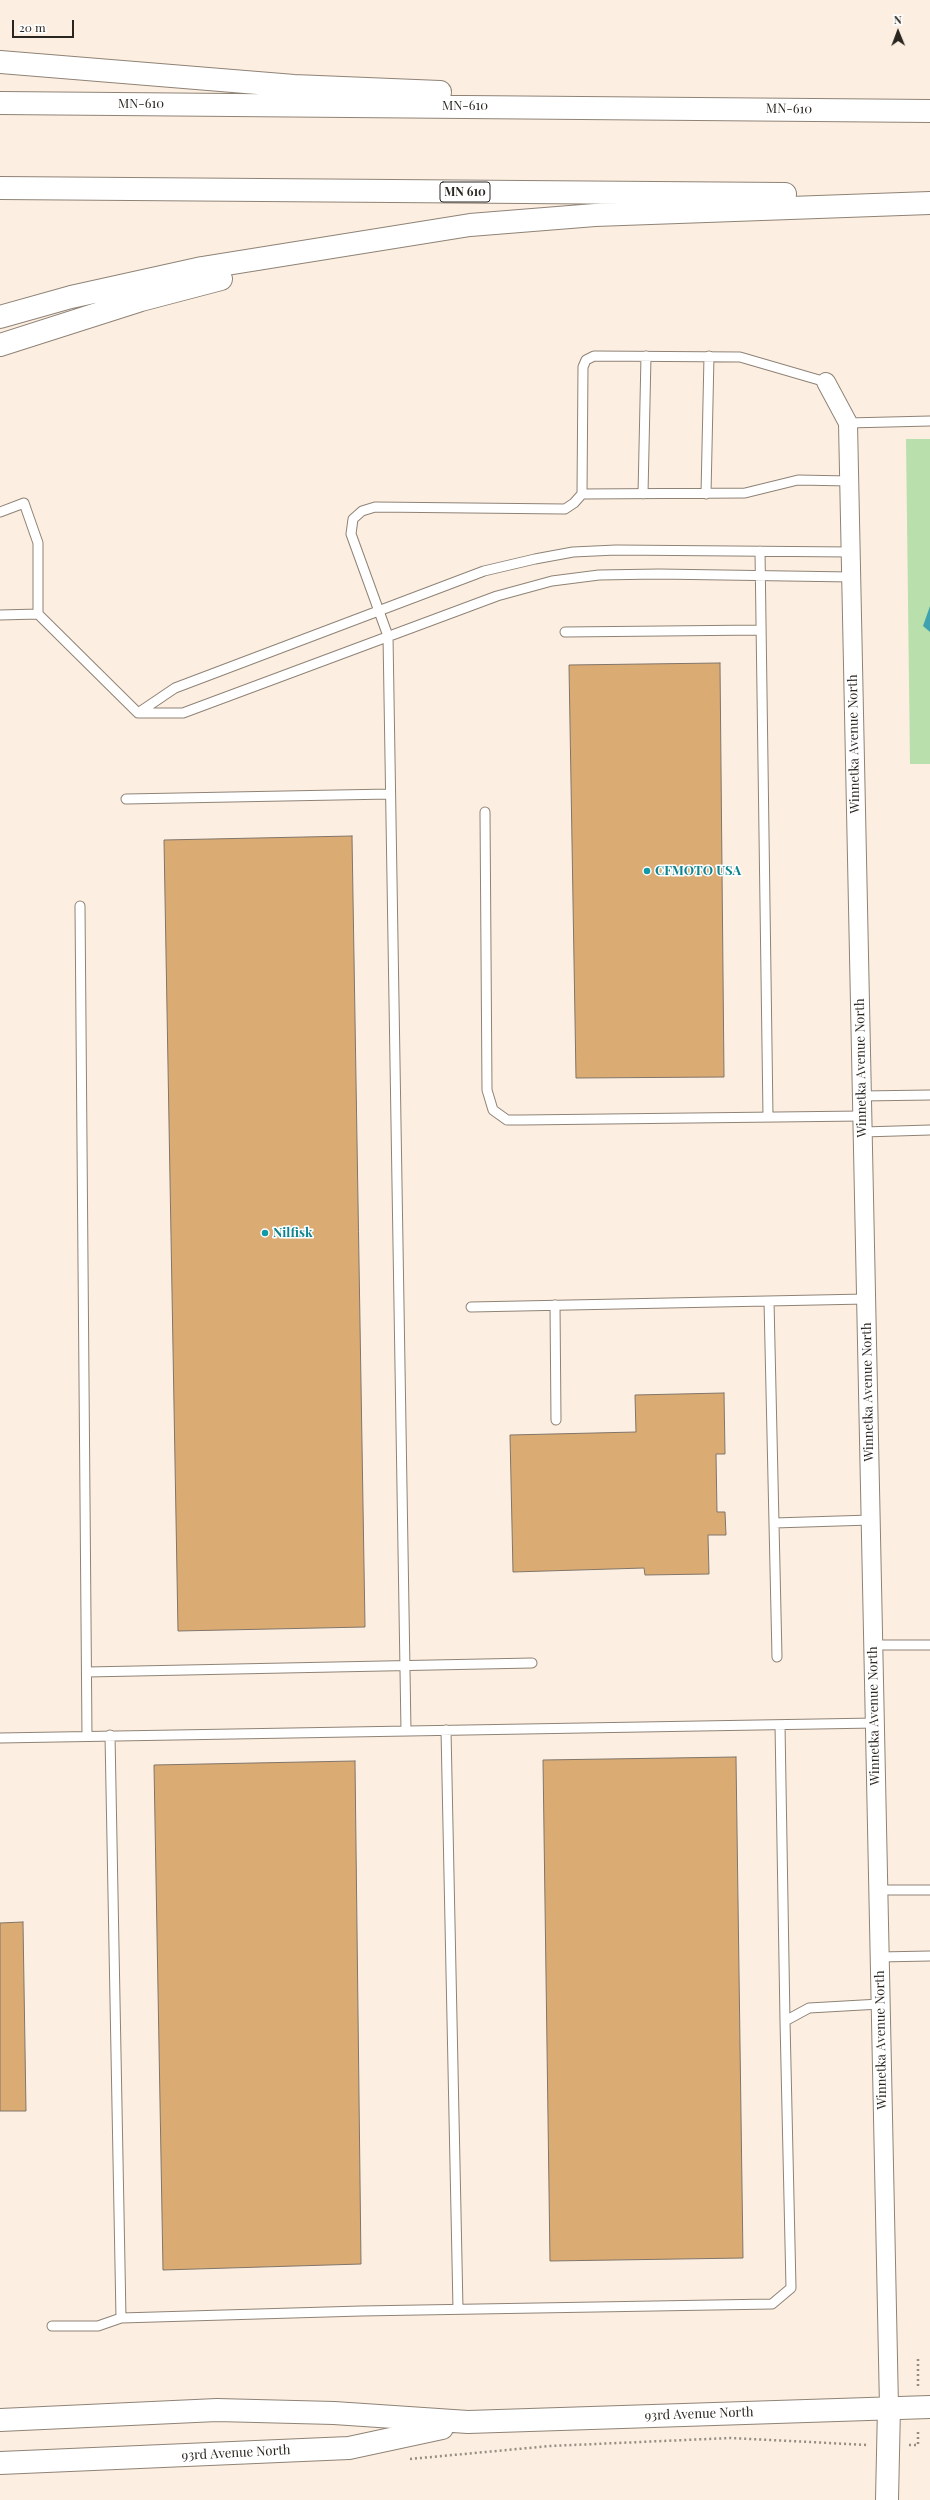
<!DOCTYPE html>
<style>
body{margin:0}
#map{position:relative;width:930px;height:2500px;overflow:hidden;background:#fcefe1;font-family:"Playfair Display",serif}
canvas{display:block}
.north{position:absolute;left:878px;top:12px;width:40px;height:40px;-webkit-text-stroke:3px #fff;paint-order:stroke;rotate:359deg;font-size:11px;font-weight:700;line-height:16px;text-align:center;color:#29251f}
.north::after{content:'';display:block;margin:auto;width:14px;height:18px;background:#29251f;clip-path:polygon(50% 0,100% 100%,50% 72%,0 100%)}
.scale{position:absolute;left:12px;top:20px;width:62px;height:18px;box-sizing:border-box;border:2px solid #29251f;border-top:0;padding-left:5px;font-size:12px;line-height:14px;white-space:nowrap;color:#29251f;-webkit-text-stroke:3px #fff;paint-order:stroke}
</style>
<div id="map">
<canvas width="930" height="2500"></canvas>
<div class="north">N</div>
<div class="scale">20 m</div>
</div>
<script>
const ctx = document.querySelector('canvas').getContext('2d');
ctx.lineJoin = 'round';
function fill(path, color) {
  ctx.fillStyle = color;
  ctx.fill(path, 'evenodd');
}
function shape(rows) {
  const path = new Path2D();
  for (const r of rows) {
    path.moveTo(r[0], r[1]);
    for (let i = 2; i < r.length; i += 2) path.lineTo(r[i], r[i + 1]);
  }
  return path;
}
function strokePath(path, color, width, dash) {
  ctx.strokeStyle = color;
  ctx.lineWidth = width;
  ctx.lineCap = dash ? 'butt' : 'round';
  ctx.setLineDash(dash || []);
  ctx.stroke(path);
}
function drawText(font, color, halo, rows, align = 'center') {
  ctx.font = font + ' "Playfair Display",serif';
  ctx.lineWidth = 3;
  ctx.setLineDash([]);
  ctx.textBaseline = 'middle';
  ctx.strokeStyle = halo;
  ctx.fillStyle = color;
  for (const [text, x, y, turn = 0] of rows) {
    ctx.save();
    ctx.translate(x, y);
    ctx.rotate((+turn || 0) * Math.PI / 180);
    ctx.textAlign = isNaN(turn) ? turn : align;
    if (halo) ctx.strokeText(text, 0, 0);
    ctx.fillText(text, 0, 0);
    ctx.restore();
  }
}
fill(shape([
 [906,439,930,439,930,764,910,764]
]), '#b9e0ac');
fill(shape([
 [930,606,930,632,923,626]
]), '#41a2af');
const building = shape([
 [720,663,724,1077,576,1078,569,665,720,663],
 [352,836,365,1627,178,1631,164,840,352,836],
 [724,1393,725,1454,716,1454,717,1512,725,1512,726,1535,708,1535,709,1574,645,1575,644,1568,513,1572,510,1435,636,1432,635,1395,724,1393],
 [736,1757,743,2258,550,2261,543,1760,736,1757],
 [355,1761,361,2264,163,2270,154,1765,355,1761],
 [23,1922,26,2111,0,2111,0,1923,23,1922]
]);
fill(building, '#dbab74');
strokePath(building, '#817569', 1);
const lane = shape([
 [848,423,930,421],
 [582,494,583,367,586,360,594,356,740,357,826,382],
 [643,494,646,356],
 [706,494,709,356],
 [0,512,24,503,38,543,38,614,138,713],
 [760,551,768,1116],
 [850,552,616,550,573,552,535,559,484,571,175,688,138,713,183,713,497,596,552,581,599,575,659,574,851,577],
 [0,615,38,614],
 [565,632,760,630],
 [126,799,390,794],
 [485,812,487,1090,493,1110,507,1120,522,1120,862,1116],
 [80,906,87,1736],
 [862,1096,930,1095],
 [863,1132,930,1130],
 [769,1301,777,1657],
 [555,1305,556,1420],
 [471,1307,866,1299],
 [774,1523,871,1520],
 [873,1645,930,1645],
 [87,1672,532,1663],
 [780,1725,785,2021],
 [446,1730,458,2309],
 [406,1731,388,636,351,534,353,519,362,511,375,507,565,509,574,503,582,494,745,493,798,480,849,481],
 [110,1735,121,2318],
 [0,1738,875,1723],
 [878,1890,930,1890],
 [879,1957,930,1956],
 [52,2326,98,2326,121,2318,361,2311,772,2304,791,2288,785,2021,809,2008,880,2004]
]);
const street = shape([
 [826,382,848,423,889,2407]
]);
const secondary = shape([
 [0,2420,217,2410,334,2413,468,2422,930,2407],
 [0,2463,349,2448,442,2428],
 [887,2500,889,2407]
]);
const highway = shape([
 [0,62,294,86,440,92],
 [0,103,930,111],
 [0,188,785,194],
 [0,317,71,297,202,268,470,225,595,215,930,203],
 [0,345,141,300,221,279]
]);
strokePath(lane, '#8f8376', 11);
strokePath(street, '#8f8376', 20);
strokePath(secondary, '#8f8376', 24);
strokePath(highway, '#8f8376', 24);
strokePath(shape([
 [918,2386,918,2358],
 [909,2445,918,2445,918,2429],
 [410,2459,550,2446,730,2438,868,2445]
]), '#958c82', 2.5, [2, 3]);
strokePath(lane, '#fff', 9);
strokePath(street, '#fff', 18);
strokePath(secondary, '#fff', 22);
strokePath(highway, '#fff', 22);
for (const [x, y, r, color] of [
 [647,871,4,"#0f9aa8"],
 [265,1233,4,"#0f9aa8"]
]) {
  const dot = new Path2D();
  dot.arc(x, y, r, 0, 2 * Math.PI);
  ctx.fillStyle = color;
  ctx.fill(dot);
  strokePath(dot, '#fff', 1.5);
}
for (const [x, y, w] of [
 [465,192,50]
]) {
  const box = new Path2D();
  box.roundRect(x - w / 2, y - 10, w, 20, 3);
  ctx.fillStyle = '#fff';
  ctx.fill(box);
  strokePath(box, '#29251f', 1);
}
drawText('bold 12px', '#29251f', null, [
 ["MN 610",465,192]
]);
drawText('13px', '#29251f', '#fff', [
 ["MN-610",141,104],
 ["MN-610",465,106],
 ["MN-610",789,109,1],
 ["Winnetka Avenue North",854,744,-91],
 ["Winnetka Avenue North",861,1068,-91],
 ["Winnetka Avenue North",868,1392,-91],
 ["Winnetka Avenue North",874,1716,-91],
 ["Winnetka Avenue North",881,2040,-91],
 ["93rd Avenue North",699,2414,-2],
 ["93rd Avenue North",236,2453,-3]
]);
drawText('bold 13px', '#0d838f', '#fff', [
 ["CFMOTO USA",655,871],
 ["Nilfisk",273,1233]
], 'left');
</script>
